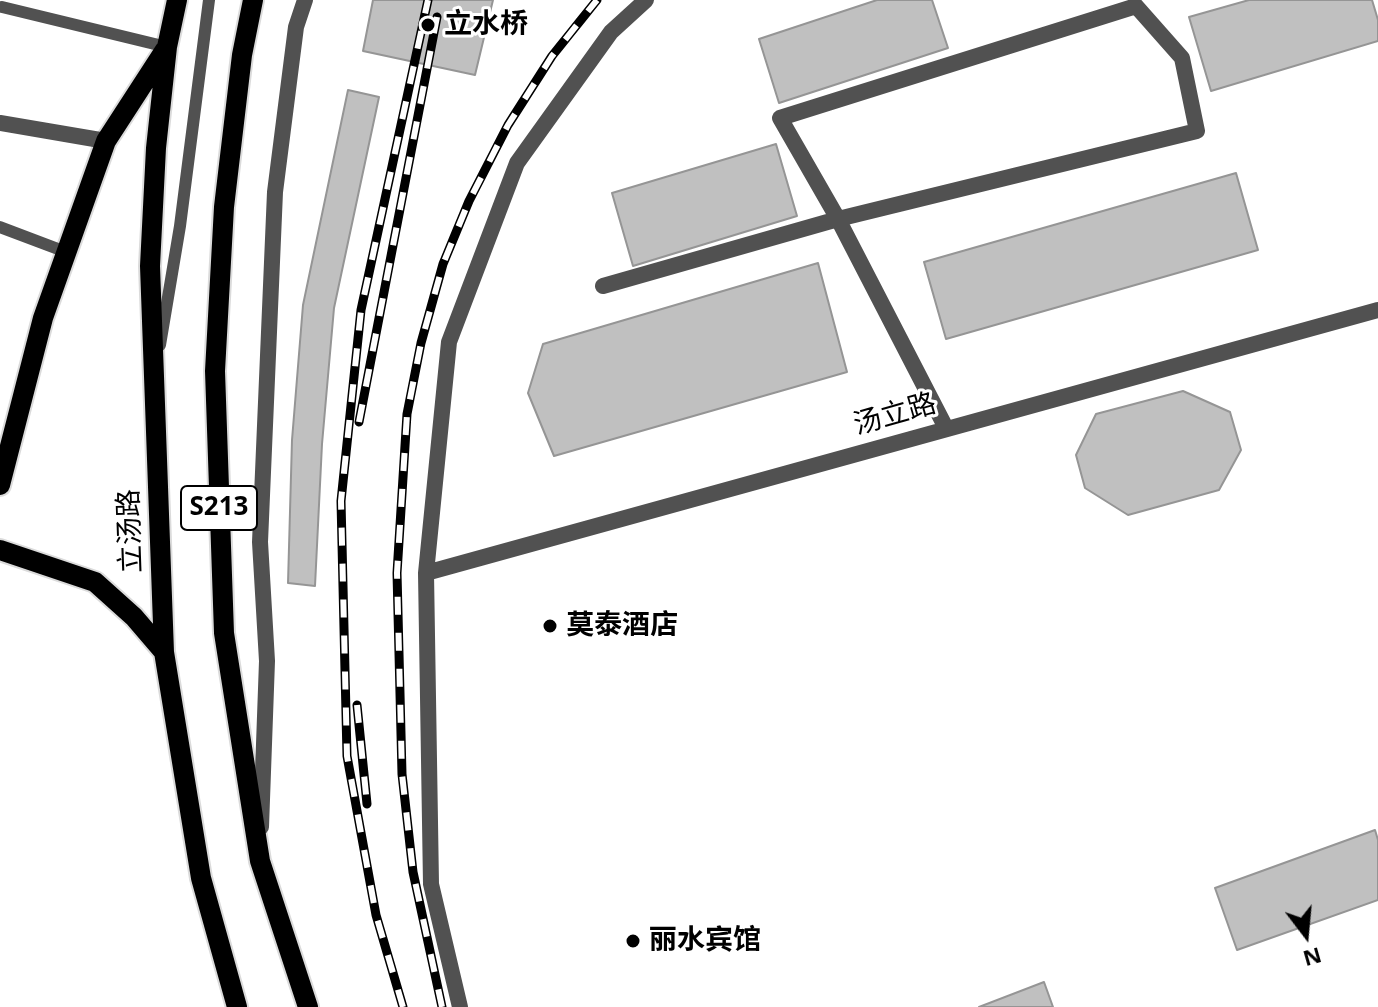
<!DOCTYPE html>
<meta charset="utf-8">
<style>
body{margin:0}
#map{position:relative;width:1378px;height:1007px;overflow:hidden;background:#fff;font-family:"Open Sans",sans-serif}
canvas{display:block}
.north{position:absolute;left:1266px;top:895px;width:80px;height:80px;-webkit-text-stroke:6px #fff;paint-order:stroke;rotate:164deg;font-size:22px;font-weight:700;line-height:32px;text-align:center;color:#000}
.north::after{content:'';display:block;margin:auto;width:28px;height:36px;background:#000;clip-path:polygon(50% 0,100% 100%,50% 72%,0 100%)}
</style>
<div id="map">
<canvas width="1378" height="1007"></canvas>
<div class="north">N</div>
</div>
<script>
const ctx = document.querySelector('canvas').getContext('2d');
ctx.lineJoin = 'round';
function fill(path, color) {
  ctx.fillStyle = color;
  ctx.fill(path, 'evenodd');
}
function shape(rows) {
  const path = new Path2D();
  for (const r of rows) {
    path.moveTo(r[0], r[1]);
    for (let i = 2; i < r.length; i += 2) path.lineTo(r[i], r[i + 1]);
  }
  return path;
}
function strokePath(path, color, width, dash) {
  ctx.strokeStyle = color;
  ctx.lineWidth = width;
  ctx.lineCap = dash ? 'butt' : 'round';
  ctx.setLineDash(dash || []);
  ctx.stroke(path);
}
function drawText(font, color, halo, rows, align = 'center') {
  ctx.font = font + ' "Open Sans","Noto Sans SC",sans-serif';
  ctx.lineWidth = 6;
  ctx.setLineDash([]);
  ctx.textBaseline = 'middle';
  ctx.strokeStyle = halo;
  ctx.fillStyle = color;
  for (const [text, x, y, turn = 0] of rows) {
    ctx.save();
    ctx.translate(x, y);
    ctx.rotate((+turn || 0) * Math.PI / 180);
    ctx.textAlign = isNaN(turn) ? turn : align;
    if (halo) ctx.strokeText(text, 0, 0);
    ctx.fillText(text, 0, 0);
    ctx.restore();
  }
}
const building = shape([
 [373,0,493,0,475,75,363,51,373,0],
 [877,0,932,0,948,48,779,103,759,39,877,0],
 [1249,0,1372,0,1378,20,1378,41,1211,91,1189,17,1249,0],
 [348,90,379,97,334,308,322,444,315,586,288,583,292,440,303,305,348,90],
 [776,144,797,216,633,266,612,193,776,144],
 [1236,173,1258,250,946,339,924,262,1236,173],
 [818,263,847,372,554,456,528,393,543,344,818,263],
 [1183,391,1230,412,1241,450,1219,490,1128,515,1085,488,1076,455,1096,414,1183,391],
 [1375,830,1378,840,1378,900,1237,950,1215,888,1375,830],
 [1044,982,1053,1007,979,1007,1044,982]
]);
fill(building, '#c0c0c0');
strokePath(building, '#959595', 2);
const primary = shape([
 [177,0,167,47,156,148,150,266,164,652,201,878,237,1007],
 [253,0,242,55,224,207,215,371,224,633,260,861,308,1007],
 [0,485,43,318,106,141,165,50],
 [0,550,95,582,134,617,164,652]
]);
strokePath(primary, '#dbdbdb', 24);
strokePath(shape([
 [2,7,167,47],
 [0,227,66,252],
 [160,345,180,226,209,0]
]), '#515151', 12);
strokePath(shape([
 [1136,6,1182,58,1197,131,838,219,780,118,1136,6],
 [0,123,106,141],
 [603,286,838,219,946,428],
 [426,573,1378,310],
 [261,827,267,661,260,542,275,192,296,27,305,0],
 [460,1007,431,884,426,573,449,342,517,163,611,32,646,0]
]), '#515151', 16);
strokePath(primary, '#000', 20);
const rail = shape([
 [359,422,437,17],
 [357,705,367,804],
 [403,1007,376,915,347,756,341,501,361,310,428,0],
 [442,1007,413,872,402,774,397,573,407,414,421,343,443,264,469,201,508,125,552,56,597,0]
]);
strokePath(rail, '#000', 9);
strokePath(rail, '#fff', 6, [18]);
for (const [x, y, r, color] of [
 [428,25,8,"#000"],
 [550,626,8,"#000"],
 [633,941,8,"#000"]
]) {
  const dot = new Path2D();
  dot.arc(x, y, r, 0, 2 * Math.PI);
  ctx.fillStyle = color;
  ctx.fill(dot);
  strokePath(dot, '#fff', 3);
}
for (const [x, y, w] of [
 [219,508,76]
]) {
  const box = new Path2D();
  box.roundRect(x - w / 2, y - 22, w, 44, 6);
  ctx.fillStyle = '#fff';
  ctx.fill(box);
  strokePath(box, '#000', 2);
}
drawText('bold 26px', '#000', null, [
 ["S213",219,508]
]);
drawText('bold 28px', '#000', '#fff', [
 ["立水桥",444,25],
 ["莫泰酒店",566,626],
 ["丽水宾馆",649,941]
], 'left');
drawText('28px', '#000', '#fff', [
 ["汤立路",895,415,-16],
 ["立汤路",131,531,-92]
]);
</script>
